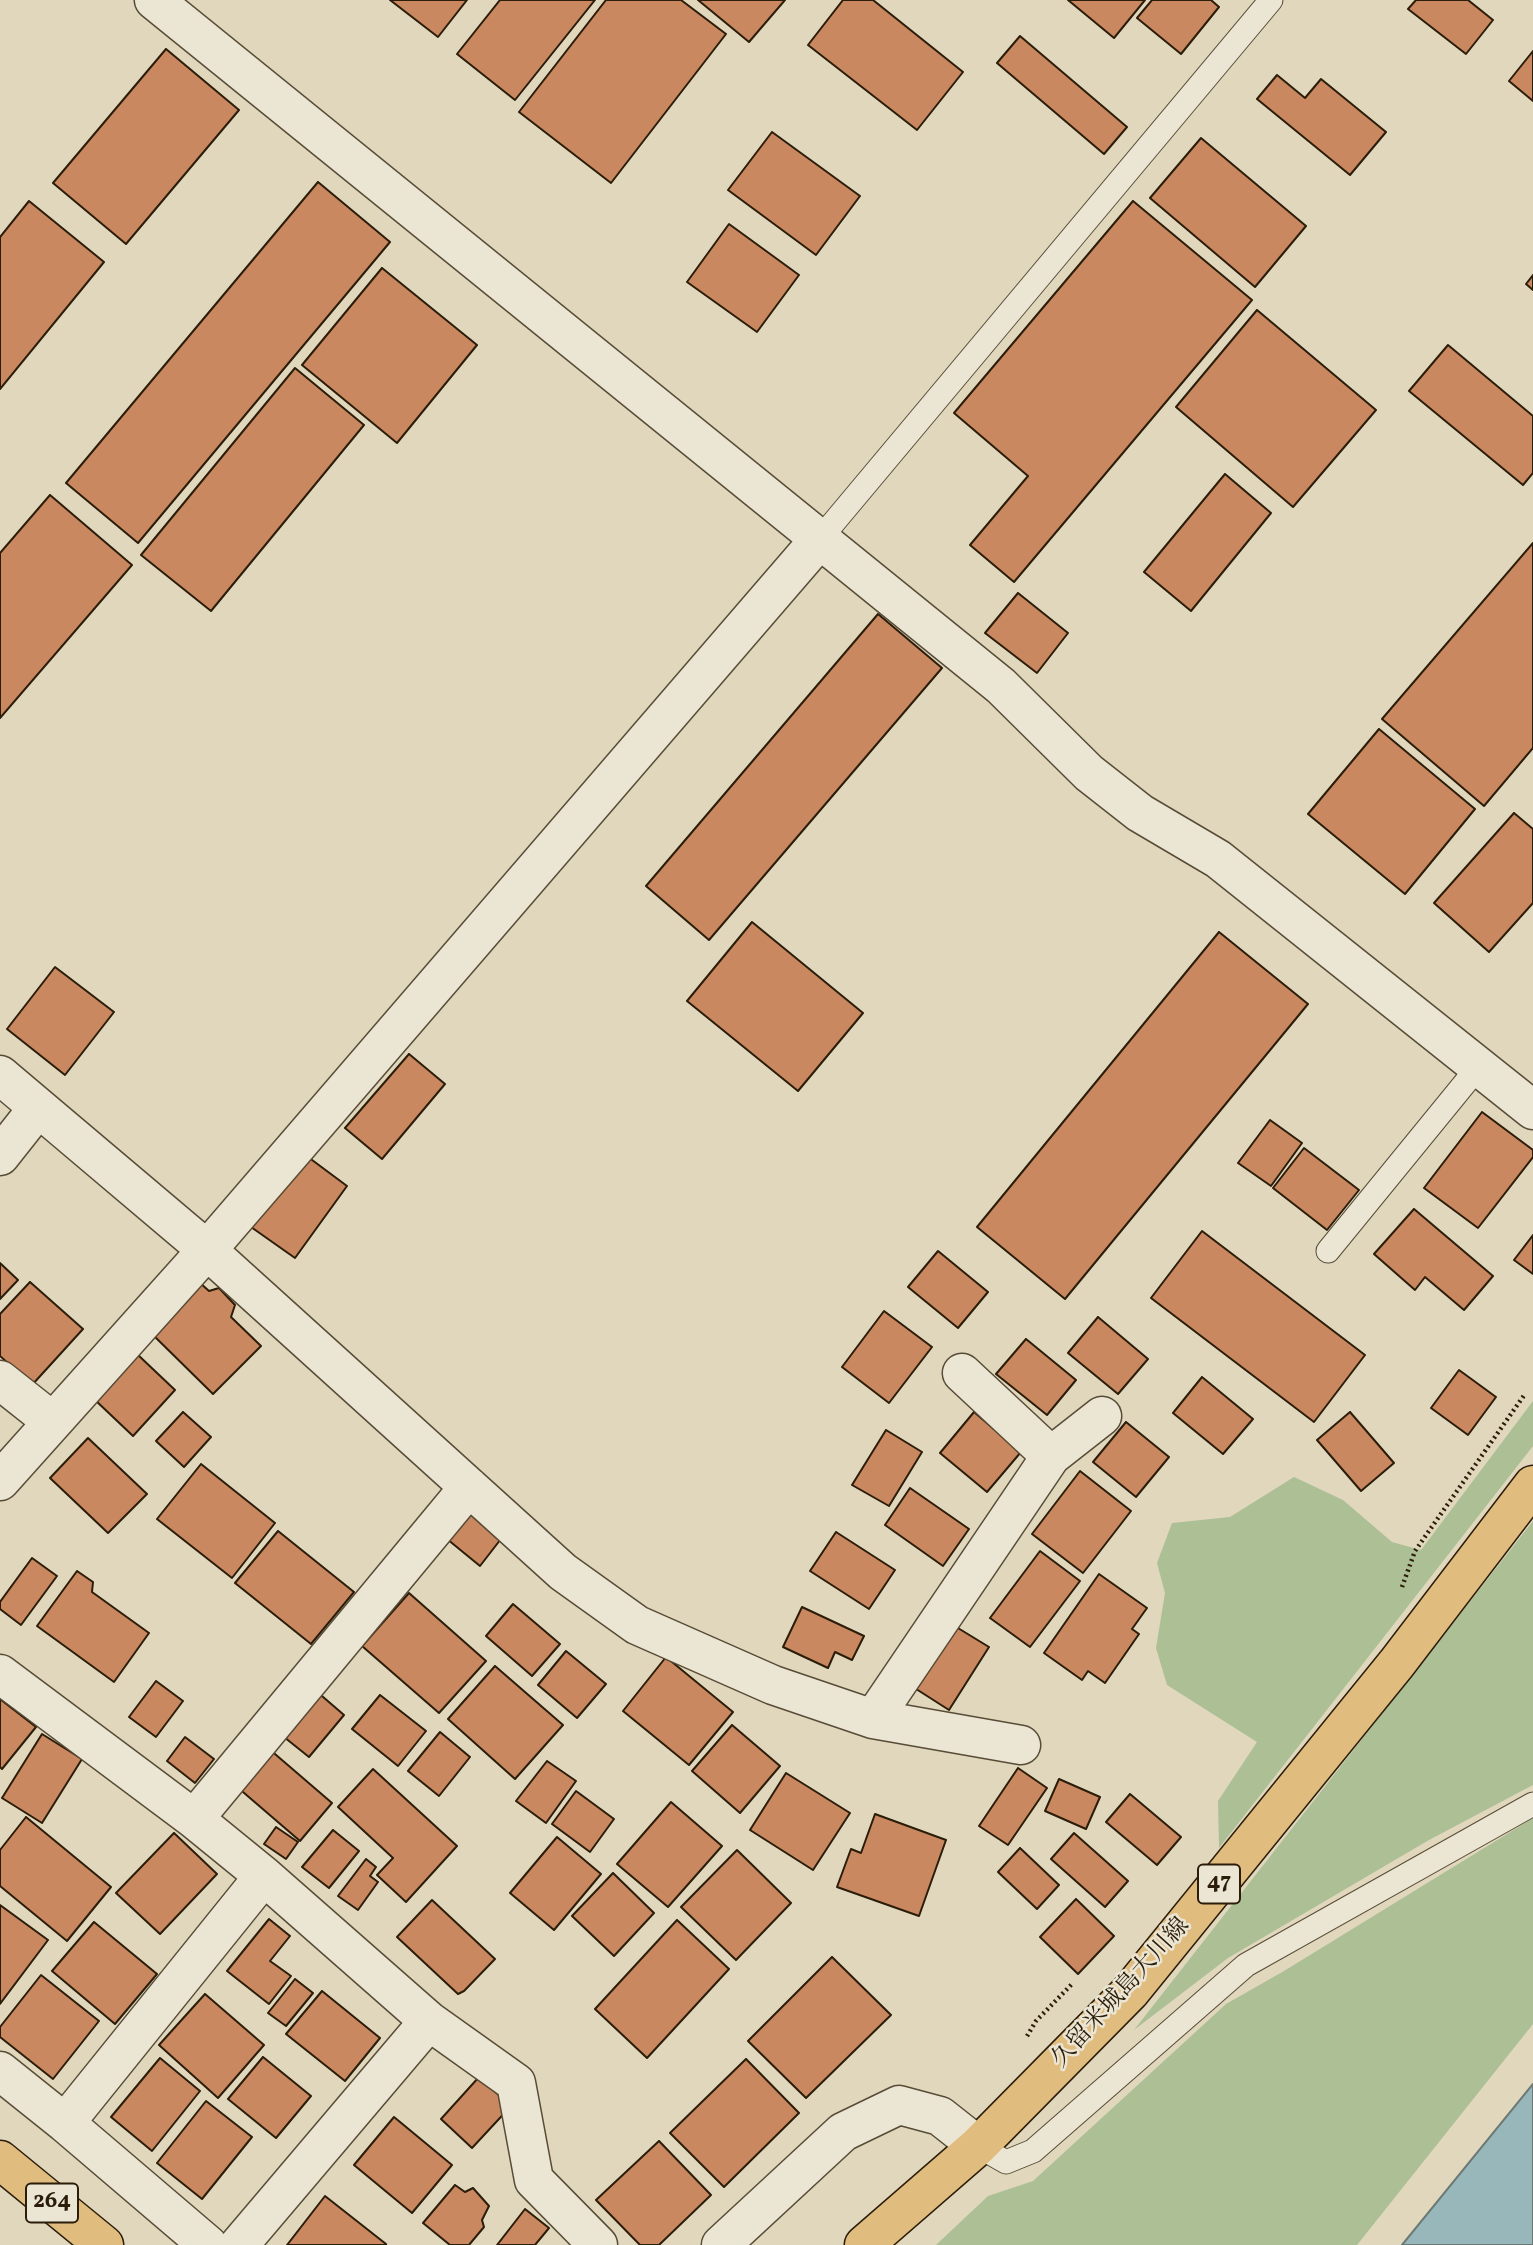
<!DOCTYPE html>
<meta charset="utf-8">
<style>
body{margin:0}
canvas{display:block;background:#e0d7bd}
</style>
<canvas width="1533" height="2245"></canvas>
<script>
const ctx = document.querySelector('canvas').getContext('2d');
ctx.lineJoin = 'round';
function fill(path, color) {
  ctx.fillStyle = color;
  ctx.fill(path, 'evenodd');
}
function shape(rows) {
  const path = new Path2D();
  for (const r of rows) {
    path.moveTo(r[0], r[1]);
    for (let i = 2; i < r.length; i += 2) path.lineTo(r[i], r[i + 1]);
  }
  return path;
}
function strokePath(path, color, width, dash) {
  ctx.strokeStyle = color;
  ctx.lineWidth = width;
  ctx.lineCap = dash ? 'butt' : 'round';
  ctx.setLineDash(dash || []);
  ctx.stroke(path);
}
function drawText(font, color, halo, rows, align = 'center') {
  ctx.font = font + ' Vollkorn,"Noto Serif JP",serif';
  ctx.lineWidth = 5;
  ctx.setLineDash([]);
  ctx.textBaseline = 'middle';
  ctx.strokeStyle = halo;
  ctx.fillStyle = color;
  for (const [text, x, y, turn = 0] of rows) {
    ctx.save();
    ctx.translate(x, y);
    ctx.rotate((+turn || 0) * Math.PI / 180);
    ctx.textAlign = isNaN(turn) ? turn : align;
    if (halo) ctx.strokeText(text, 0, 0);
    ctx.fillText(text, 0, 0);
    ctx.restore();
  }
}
fill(shape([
 [1533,1401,1533,1446,1219,1848,1218,1801,1257,1742,1167,1685,1156,1648,1165,1593,1157,1563,1172,1523,1230,1517,1294,1477,1343,1500,1392,1542,1421,1550],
 [1533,1521,1533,1785,1429,1840,1228,1958,1134,2030],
 [1533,1818,1533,2024,1357,2245,936,2245,988,2196,1033,2181,1226,2004,1284,1971]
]), '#adbf95');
const water = shape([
 [1533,2084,1533,2245,1402,2245,1533,2084]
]);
fill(water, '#97b7bb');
strokePath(water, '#6c7974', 2);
const building = shape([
 [390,0,467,0,438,37,390,0],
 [500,0,595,0,515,100,457,54,500,0],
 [606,0,681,0,726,34,611,183,519,112,606,0],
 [698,0,785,0,749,42,698,0],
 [843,0,873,0,963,72,917,130,808,45,843,0],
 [1068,0,1145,0,1114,38,1068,0],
 [1152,0,1211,0,1219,7,1181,54,1137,18,1152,0],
 [1416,0,1468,0,1493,20,1466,54,1408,9,1416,0],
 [1020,36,1127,127,1104,154,997,63,1020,36],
 [166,49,239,110,126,244,53,183,166,49],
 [1533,51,1533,101,1509,81,1533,51],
 [1277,75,1305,98,1321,79,1386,132,1350,175,1257,99,1277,75],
 [772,132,860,196,816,255,728,190,772,132],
 [1201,138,1306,226,1255,287,1150,198,1201,138],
 [318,182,390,242,138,543,66,483,318,182],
 [29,201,104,262,0,389,0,237,29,201],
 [1133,201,1252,300,1014,582,970,545,1028,476,954,413,1133,201],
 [729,224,799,275,757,332,687,282,729,224],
 [382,268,477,345,397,443,302,365,382,268],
 [1533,275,1533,290,1526,284,1533,275],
 [1257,310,1376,410,1293,507,1176,407,1257,310],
 [1448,345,1533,416,1533,473,1523,485,1409,391,1448,345],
 [295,368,364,425,211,611,141,555,295,368],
 [1225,474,1271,513,1191,611,1144,572,1225,474],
 [50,495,132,565,0,718,0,553,50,495],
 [1533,543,1533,748,1484,806,1382,719,1533,543],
 [1018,593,1068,633,1037,673,985,633,1018,593],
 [878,614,942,668,709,940,646,886,878,614],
 [1379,729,1475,809,1405,894,1308,814,1379,729],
 [1514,813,1533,829,1533,903,1489,952,1434,903,1514,813],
 [752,922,863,1013,798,1091,687,1001,752,922],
 [1219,932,1308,1004,1065,1299,977,1227,1219,932],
 [55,967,114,1012,65,1075,7,1029,55,967],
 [409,1054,445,1084,382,1159,345,1128,409,1054],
 [1482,1112,1533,1150,1533,1157,1478,1228,1424,1188,1482,1112],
 [1270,1120,1302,1143,1271,1186,1238,1163,1270,1120],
 [1304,1148,1359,1190,1327,1230,1273,1188,1304,1148],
 [304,1154,347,1186,295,1258,251,1227,304,1154],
 [1414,1209,1493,1276,1464,1310,1425,1277,1415,1290,1374,1254,1414,1209],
 [1202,1231,1365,1355,1314,1422,1151,1298,1202,1231],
 [1533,1235,1533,1274,1514,1260,1533,1235],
 [938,1251,988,1292,958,1328,908,1287,938,1251],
 [0,1263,18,1280,0,1299,0,1263],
 [30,1282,83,1329,32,1385,0,1356,0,1314,30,1282],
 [199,1282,209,1291,219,1288,235,1305,231,1317,261,1346,213,1394,150,1332,199,1282],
 [884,1311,932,1347,889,1403,842,1367,884,1311],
 [1098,1317,1148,1359,1118,1394,1068,1353,1098,1317],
 [1026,1339,1076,1380,1047,1415,996,1374,1026,1339],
 [137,1354,175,1390,133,1436,94,1399,137,1354],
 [1459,1370,1496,1397,1468,1435,1431,1408,1459,1370],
 [1202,1377,1253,1419,1223,1454,1173,1413,1202,1377],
 [183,1412,211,1437,184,1467,156,1441,183,1412],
 [974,1412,1021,1452,987,1492,940,1453,974,1412],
 [1350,1412,1394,1463,1361,1491,1317,1440,1350,1412],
 [1126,1422,1169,1457,1136,1497,1093,1462,1126,1422],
 [886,1430,922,1452,889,1506,852,1485,886,1430],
 [88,1438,147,1494,108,1533,50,1478,88,1438],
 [201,1464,275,1523,232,1578,157,1519,201,1464],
 [1080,1471,1131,1511,1083,1573,1032,1534,1080,1471],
 [910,1488,969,1529,943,1566,885,1525,910,1488],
 [472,1509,504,1535,480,1566,447,1539,472,1509],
 [278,1531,354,1592,311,1644,235,1583,278,1531],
 [836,1532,895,1570,869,1609,810,1571,836,1532],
 [1040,1551,1080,1581,1030,1647,990,1618,1040,1551],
 [32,1558,57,1576,21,1625,0,1609,0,1602,32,1558],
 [77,1571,93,1582,92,1592,149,1633,114,1682,37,1626,77,1571],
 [1099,1574,1147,1608,1132,1629,1139,1634,1105,1683,1088,1671,1082,1680,1044,1653,1099,1574],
 [409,1593,486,1661,439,1713,362,1646,409,1593],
 [513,1604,560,1644,532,1676,486,1636,513,1604],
 [802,1607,864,1636,852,1660,835,1652,828,1668,783,1647,802,1607],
 [953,1625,989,1647,949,1710,913,1687,953,1625],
 [566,1651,606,1684,577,1718,538,1685,566,1651],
 [666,1657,733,1712,689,1765,623,1711,666,1657],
 [495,1666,563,1725,515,1779,448,1719,495,1666],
 [156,1681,183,1701,156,1737,129,1717,156,1681],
 [315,1690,344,1715,309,1757,279,1733,315,1690],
 [380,1695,426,1731,398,1766,352,1729,380,1695],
 [0,1699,36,1727,2,1769,0,1767,0,1699],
 [732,1725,780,1766,740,1813,692,1771,732,1725],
 [440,1732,470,1757,439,1796,408,1771,440,1732],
 [42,1734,82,1759,42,1823,2,1798,42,1734],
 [185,1737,214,1759,195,1783,167,1761,185,1737],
 [268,1748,332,1803,300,1841,236,1786,268,1748],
 [547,1761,576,1781,546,1823,516,1801,547,1761],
 [1018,1768,1047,1788,1008,1845,979,1826,1018,1768],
 [373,1769,457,1846,406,1902,377,1875,393,1858,338,1807,373,1769],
 [786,1773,850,1813,813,1870,750,1830,786,1773],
 [1059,1779,1100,1797,1086,1829,1045,1811,1059,1779],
 [576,1791,614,1819,590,1852,552,1824,576,1791],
 [1130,1794,1181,1837,1157,1865,1106,1822,1130,1794],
 [671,1802,722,1846,668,1907,617,1864,671,1802],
 [875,1814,946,1840,919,1916,837,1887,851,1849,861,1853,875,1814],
 [26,1817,111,1887,67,1941,0,1886,0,1850,26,1817],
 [276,1827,298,1842,286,1859,264,1844,276,1827],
 [333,1830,359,1851,329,1888,302,1867,333,1830],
 [174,1833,217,1874,160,1934,116,1893,174,1833],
 [1074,1833,1128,1881,1105,1907,1051,1859,1074,1833],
 [557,1837,601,1874,554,1930,510,1893,557,1837],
 [1020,1848,1059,1885,1037,1909,998,1872,1020,1848],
 [737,1850,791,1903,736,1960,681,1907,737,1850],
 [366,1859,376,1867,370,1876,378,1882,358,1910,338,1896,366,1859],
 [613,1873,654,1913,614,1956,572,1916,613,1873],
 [1076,1899,1114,1936,1078,1974,1040,1937,1076,1899],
 [432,1900,495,1959,464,1991,458,1994,397,1937,432,1900],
 [0,1905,48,1940,0,2004,0,1905],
 [269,1919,290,1936,270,1961,291,1976,269,2004,227,1971,269,1919],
 [677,1920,729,1969,647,2058,595,2009,677,1920],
 [94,1922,157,1974,115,2024,52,1971,94,1922],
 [832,1957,891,2015,806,2098,748,2041,832,1957],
 [41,1975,99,2021,53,2079,0,2037,0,2027,41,1975],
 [295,1979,313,1993,286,2026,268,2013,295,1979],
 [322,1991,380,2038,345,2081,286,2034,322,1991],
 [205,1994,264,2045,218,2098,159,2045,205,1994],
 [263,2057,311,2096,276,2138,228,2099,263,2057],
 [160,2058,200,2091,152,2151,111,2117,160,2058],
 [746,2059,799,2113,724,2187,670,2133,746,2059],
 [479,2077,511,2106,472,2148,441,2119,479,2077],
 [206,2101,252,2137,202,2199,157,2163,206,2101],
 [394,2117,452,2165,412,2213,354,2165,394,2117],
 [659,2141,711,2195,659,2245,640,2245,596,2200,659,2141],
 [455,2185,465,2192,473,2188,489,2206,482,2220,484,2227,469,2245,450,2245,423,2223,455,2185],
 [325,2196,386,2244,386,2245,287,2245,325,2196],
 [525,2209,549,2228,535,2245,497,2245,525,2209]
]);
fill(building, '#ca8861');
strokePath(building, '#2b1d09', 2);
const service = shape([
 [819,540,1271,0],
 [1328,1251,1479,1066],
 [978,2146,1006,2162,1033,2151,1246,1965,1533,1804]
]);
const minor = shape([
 [0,1075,207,1250,563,1572,637,1625,773,1685,873,1719,1021,1745],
 [0,1156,38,1108],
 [962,1373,1051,1456],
 [0,1380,53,1422],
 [0,1481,207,1250,819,540],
 [0,1674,194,1819,264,1876,429,2021,516,2083,534,2180,598,2245],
 [873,1719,1051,1456,1102,1416],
 [194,1819,469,1487],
 [0,2071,65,2123,208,2245],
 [65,2123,264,1876],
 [239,2245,429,2021],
 [721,2245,843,2132,899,2105,940,2116,978,2146]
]);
const tertiary = shape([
 [154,0,1001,686,1089,773,1140,813,1218,859,1533,1110]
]);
const primary = shape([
 [864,2245,978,2146,1130,1992,1397,1663,1533,1485]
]);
const trunk = shape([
 [0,2160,104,2245]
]);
strokePath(service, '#584c36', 25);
strokePath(minor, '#584c36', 41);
strokePath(tertiary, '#584c36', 41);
strokePath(primary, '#2b1d09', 41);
strokePath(trunk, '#2b1d09', 41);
strokePath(shape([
 [1402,1587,1415,1551,1525,1394],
 [1027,2036,1036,2021,1072,1984]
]), '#2b1d09', 4.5, [2, 3.5]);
strokePath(service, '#ebe5d4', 23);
strokePath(minor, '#ebe5d4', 38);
strokePath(tertiary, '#ebe5d4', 38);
strokePath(primary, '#e0bc7e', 38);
strokePath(trunk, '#e0bc7e', 38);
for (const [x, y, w] of [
 [1219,1884,42],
 [52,2203,52]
]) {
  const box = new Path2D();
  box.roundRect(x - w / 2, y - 19.5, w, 39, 5);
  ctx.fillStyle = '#ebe5d4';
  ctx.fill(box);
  strokePath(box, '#2b1d09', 2);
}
drawText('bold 23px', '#2b1d09', null, [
 ["47",1219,1884],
 ["264",52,2203]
]);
drawText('24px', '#2b1d09', '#ebe5d4', [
 ["久留米城島大川線",1122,1994,-48]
]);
</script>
